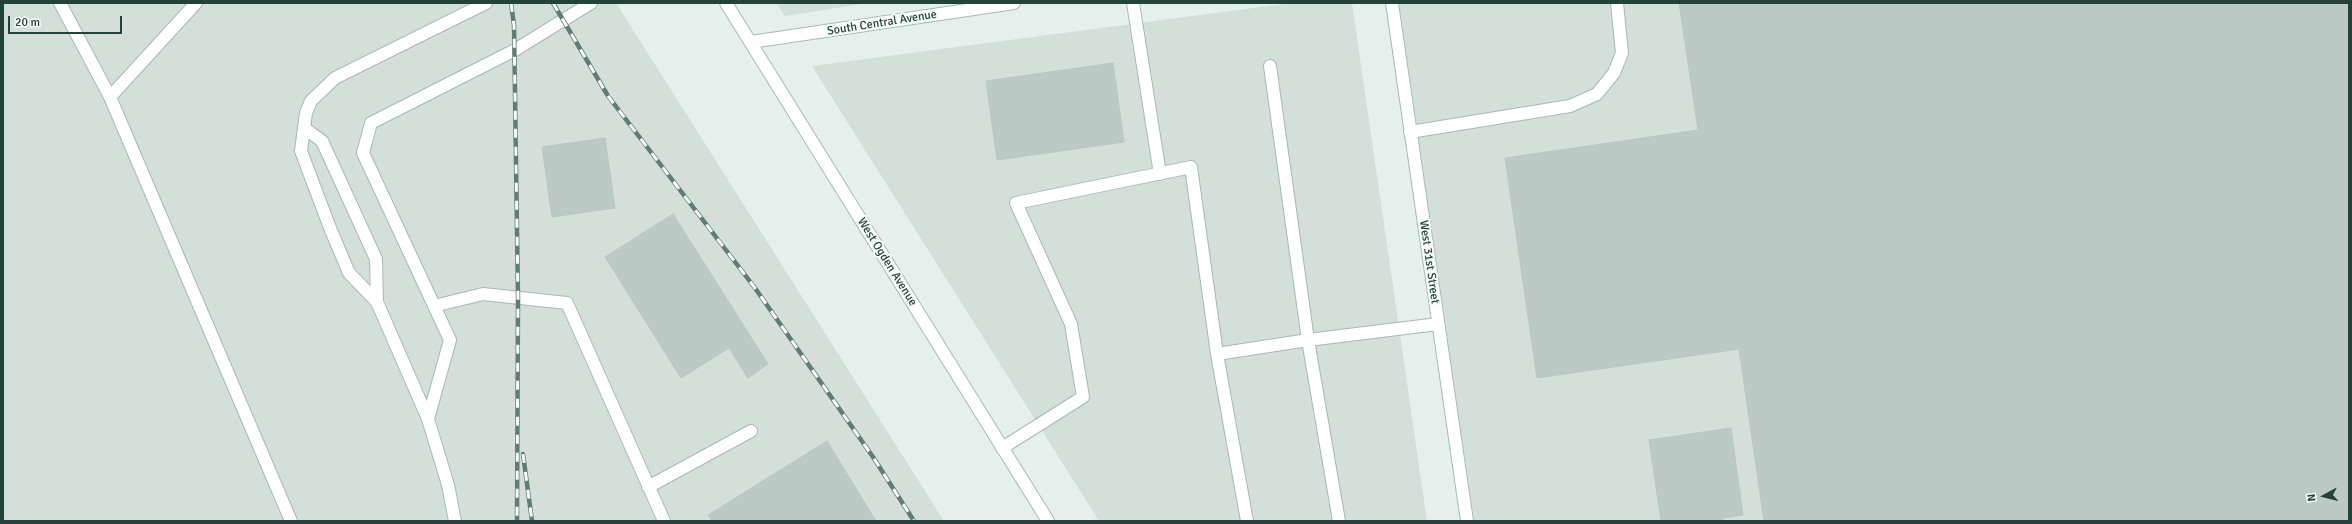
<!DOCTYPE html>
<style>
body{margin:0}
#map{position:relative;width:2352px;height:524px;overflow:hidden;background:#e6efeb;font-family:Signika,sans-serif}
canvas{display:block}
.frame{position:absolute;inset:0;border:4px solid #24423a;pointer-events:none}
.north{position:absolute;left:2304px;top:476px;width:40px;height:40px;-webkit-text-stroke:3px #f7fbf9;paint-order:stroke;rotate:263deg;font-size:11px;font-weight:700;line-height:16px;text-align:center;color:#24423a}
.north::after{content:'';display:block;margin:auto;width:14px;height:18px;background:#24423a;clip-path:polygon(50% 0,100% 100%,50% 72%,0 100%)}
.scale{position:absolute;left:8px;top:16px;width:114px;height:18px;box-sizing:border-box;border:2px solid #24423a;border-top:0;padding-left:5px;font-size:12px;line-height:14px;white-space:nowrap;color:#24423a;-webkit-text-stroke:3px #f7fbf9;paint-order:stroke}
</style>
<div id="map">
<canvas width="2352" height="524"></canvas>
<div class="frame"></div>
<div class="north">N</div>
<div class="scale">20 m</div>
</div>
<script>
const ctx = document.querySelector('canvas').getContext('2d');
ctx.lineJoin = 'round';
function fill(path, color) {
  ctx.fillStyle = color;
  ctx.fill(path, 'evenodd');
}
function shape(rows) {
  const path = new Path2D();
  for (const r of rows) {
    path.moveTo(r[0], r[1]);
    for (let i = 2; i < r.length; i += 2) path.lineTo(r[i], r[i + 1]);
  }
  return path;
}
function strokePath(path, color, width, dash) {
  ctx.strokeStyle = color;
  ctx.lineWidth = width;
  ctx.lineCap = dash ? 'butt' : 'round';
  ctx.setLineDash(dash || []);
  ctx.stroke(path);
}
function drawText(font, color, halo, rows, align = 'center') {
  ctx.font = font + ' Signika,sans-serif';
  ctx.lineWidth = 4;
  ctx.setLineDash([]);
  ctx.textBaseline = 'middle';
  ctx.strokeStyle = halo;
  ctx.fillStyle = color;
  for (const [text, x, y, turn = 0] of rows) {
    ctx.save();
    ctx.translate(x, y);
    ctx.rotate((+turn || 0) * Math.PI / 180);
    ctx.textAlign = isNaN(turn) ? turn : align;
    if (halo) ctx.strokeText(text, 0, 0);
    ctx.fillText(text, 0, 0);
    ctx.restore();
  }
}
fill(shape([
 [3,3,616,3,944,521,3,521],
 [776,3,868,3,785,16],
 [1291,3,1352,3,1427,521,1099,521,812,66],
 [1399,3,2349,3,2349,521,1474,521]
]), '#d4dfda');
const building = shape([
 [1679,3,2349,3,2349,521,1764,521,1739,349,1537,378,1505,158,1698,130,1679,3],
 [1113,63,1124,142,997,160,986,81,1113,63],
 [605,138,615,208,552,217,542,147,605,138],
 [673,214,768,364,748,378,729,348,681,378,605,257,673,214],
 [1731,428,1743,515,1723,518,1723,521,1661,521,1649,440,1731,428],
 [827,441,876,521,712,521,708,515,827,441]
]);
fill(building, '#bbcac4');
strokePath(building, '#b8c9c2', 1);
const lane = shape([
 [60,3,110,97,291,521],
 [1133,3,1160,174],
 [110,97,196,3],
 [304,128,322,141,376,259,377,302,349,273,330,228,301,151,304,128,306,113,311,101,335,78,486,3],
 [1410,132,1570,106,1597,94,1614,73,1622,53,1617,3],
 [377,302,428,419,450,340,363,153,371,123,515,50,591,3],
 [434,306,483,294,567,303,664,521],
 [1217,354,1247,521],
 [428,419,448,485,455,521],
 [1002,448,1083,397,1071,324,1016,203,1191,167,1217,354,1308,340,1270,66],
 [648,487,751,431],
 [1339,521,1308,340,1438,324]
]);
const secondary = shape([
 [726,3,1048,521],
 [1392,3,1467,521],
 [751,42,1014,3]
]);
strokePath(lane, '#a8b8b2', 14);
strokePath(secondary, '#a4bbb3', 14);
strokePath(lane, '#fff', 12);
strokePath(secondary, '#fff', 12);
const rail = shape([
 [511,3,514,25,518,298,517,521],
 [553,3,608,96,755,288,873,457,914,521],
 [523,454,532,521]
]);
strokePath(rail, '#5f7d75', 4.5);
strokePath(rail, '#f7fbf9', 3, [9]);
drawText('12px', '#24423a', '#f7fbf9', [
 ["South Central Avenue",882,23,-9],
 ["West Ogden Avenue",887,262,58],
 ["West 31st Street",1429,262,82]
]);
</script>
